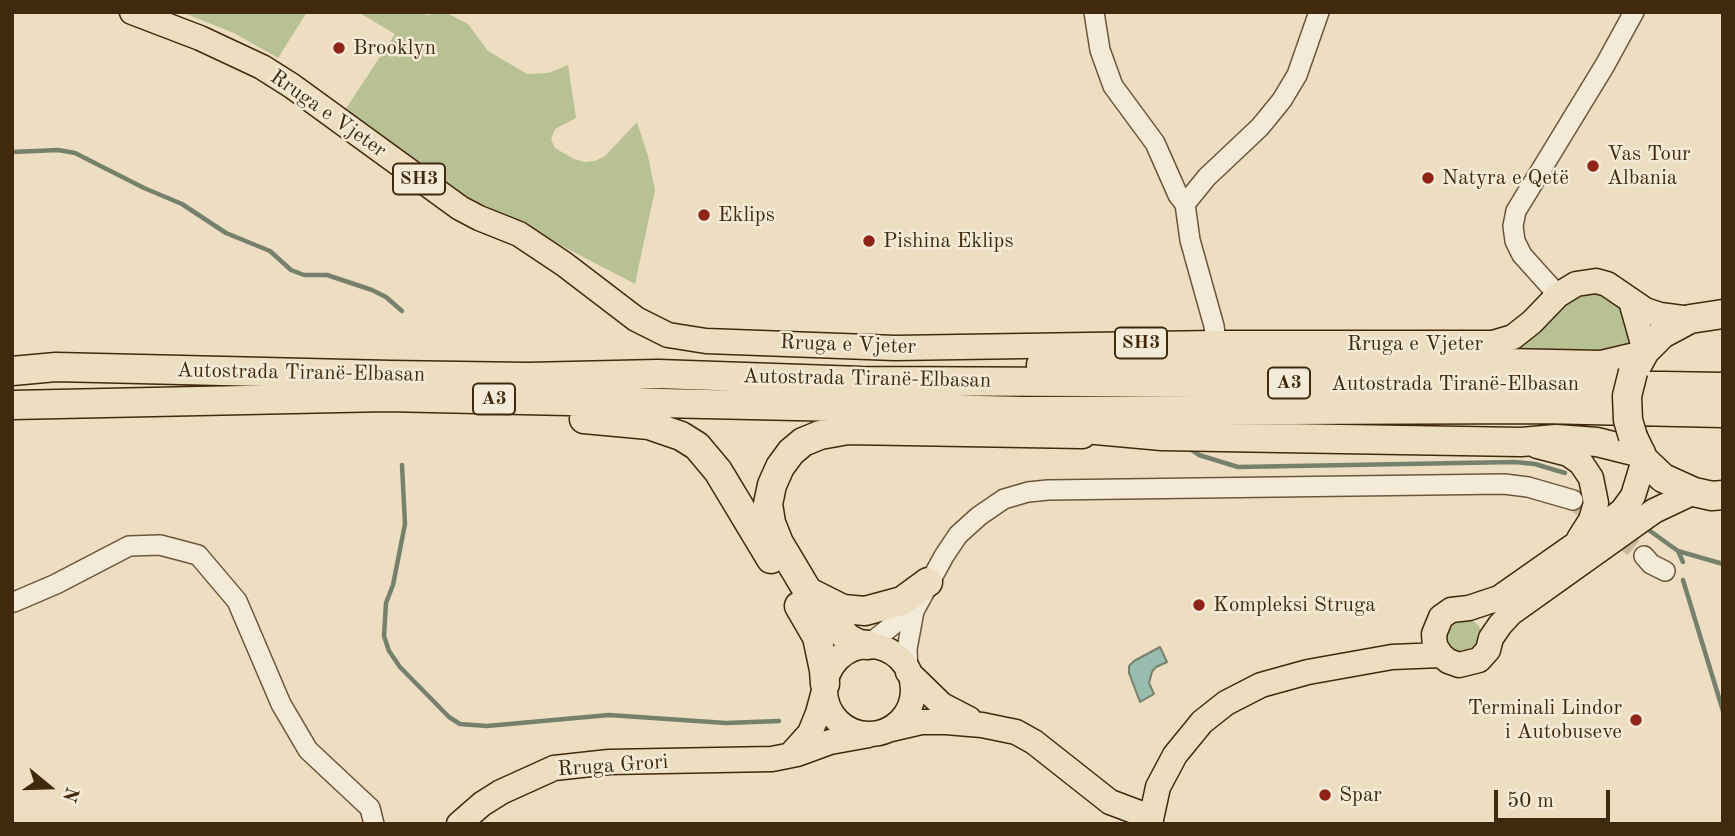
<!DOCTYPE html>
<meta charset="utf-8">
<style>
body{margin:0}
#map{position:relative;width:1735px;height:836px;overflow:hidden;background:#eddec2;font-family:"Old Standard TT",serif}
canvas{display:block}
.frame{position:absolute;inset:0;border:14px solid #41290b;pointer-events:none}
.north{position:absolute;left:14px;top:752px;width:70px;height:70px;-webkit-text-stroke:5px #f3ead7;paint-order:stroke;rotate:109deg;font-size:19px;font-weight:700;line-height:28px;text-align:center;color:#41290b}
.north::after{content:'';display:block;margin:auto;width:24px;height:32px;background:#41290b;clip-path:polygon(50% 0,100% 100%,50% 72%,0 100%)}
.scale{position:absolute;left:1494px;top:790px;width:116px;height:32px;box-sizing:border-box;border:4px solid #41290b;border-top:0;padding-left:9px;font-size:21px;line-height:24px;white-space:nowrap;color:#41290b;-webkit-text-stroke:5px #f3ead7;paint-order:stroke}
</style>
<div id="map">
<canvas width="1735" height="836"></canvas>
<div class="frame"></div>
<div class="north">N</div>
<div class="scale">50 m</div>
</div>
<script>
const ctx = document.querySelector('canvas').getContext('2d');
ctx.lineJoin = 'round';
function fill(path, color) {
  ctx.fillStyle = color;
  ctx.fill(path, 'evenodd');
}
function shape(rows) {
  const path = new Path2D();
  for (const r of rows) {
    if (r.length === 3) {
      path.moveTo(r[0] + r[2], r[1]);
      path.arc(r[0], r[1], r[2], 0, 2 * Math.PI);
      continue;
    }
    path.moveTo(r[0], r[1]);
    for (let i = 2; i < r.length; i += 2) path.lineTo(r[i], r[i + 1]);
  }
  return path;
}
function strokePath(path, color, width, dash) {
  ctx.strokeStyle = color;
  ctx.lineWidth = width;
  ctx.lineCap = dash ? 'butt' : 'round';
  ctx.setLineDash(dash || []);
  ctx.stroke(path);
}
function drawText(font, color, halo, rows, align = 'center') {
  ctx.font = font + ' "Old Standard TT",serif';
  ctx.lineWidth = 5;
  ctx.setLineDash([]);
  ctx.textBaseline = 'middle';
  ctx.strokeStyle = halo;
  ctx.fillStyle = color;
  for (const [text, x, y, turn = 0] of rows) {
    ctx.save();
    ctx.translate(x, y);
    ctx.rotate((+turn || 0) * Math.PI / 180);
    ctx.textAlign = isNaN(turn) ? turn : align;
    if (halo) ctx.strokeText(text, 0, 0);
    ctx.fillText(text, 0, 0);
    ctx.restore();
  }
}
fill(shape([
 [181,12,307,12,278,58,234,33],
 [358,12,414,12,428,15,441,12,449,14,468,24,488,51,527,74,548,73,568,65,576,118,555,129,551,139,555,148,574,159,585,162,595,161,605,156,637,122,648,156,655,190,635,284,457,191,345,110,395,34],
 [1591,288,1623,308,1631,336,1626,346,1617,353,1515,349,1532,337,1566,300],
 [1467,616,1479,626,1482,633,1478,648,1464,655,1449,651,1443,630,1446,623]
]), '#b8c193');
const water = shape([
 [1160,647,1167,662,1156,667,1152,672,1149,683,1154,694,1140,702,1129,673,1129,666,1134,661,1160,647]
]);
fill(water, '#9abcaf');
strokePath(water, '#76816d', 2);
strokePath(shape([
 [12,152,58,150,75,153,144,188,182,204,226,233,270,251,291,270,304,275,327,275,372,290,386,297,402,311],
 [1190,449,1199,455,1238,467,1515,462,1535,464,1565,473],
 [402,465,405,524,393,585,386,603,384,636,389,651,400,667,449,717,460,724,487,726,609,715,726,723,779,721],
 [1646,528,1678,551,1723,564],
 [1678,551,1683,562],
 [1683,580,1723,711]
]), '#76816d', 4.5);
strokePath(shape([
 [1573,500,1644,556]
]), '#cbba9d', 19, [19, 10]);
const minor = shape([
 [1094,12,1100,50,1113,86,1155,143,1178,195,1185,204],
 [1558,295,1522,255,1515,241,1513,226,1516,211,1605,65,1634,12],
 [1216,343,1214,326,1190,240,1185,204,1207,177,1260,127,1282,100,1297,75,1319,12],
 [1644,556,1651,564,1665,571],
 [14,602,56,584,129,546,160,545,198,555,237,601,281,704,308,750,370,808,374,824],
 [868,645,894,624,915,600],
 [908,672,907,649,914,611,944,556,958,535,979,516,1004,499,1028,492,1048,490,1504,484,1528,487,1573,500]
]);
const major = shape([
 [132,12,200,38,262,67,292,86,460,208,479,218,519,234,564,264,636,319,668,335,706,341,895,348,1216,343,1493,343,1513,337,1532,322,1558,295,1576,284,1596,281,1607,284,1645,310,1660,315,1690,319],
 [1631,301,1645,351],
 [1537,446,1568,454,1581,463,1591,478,1596,503,1591,520,1579,539],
 [1644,460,1633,496,1622,511,1613,518,1499,598,1469,608,1451,610,1441,617,1434,634,1435,646,1441,655,1448,661,1459,665,1479,660,1488,650,1491,638,1500,625,1511,613,1654,511,1694,492],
 [869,690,44],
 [908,672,942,705,969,719],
 [891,729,921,722,946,722,982,725,1016,732,1034,742,1110,802,1150,817],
 [792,753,810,733,818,713,825,687],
 [459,824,482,804,501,792,554,768,609,762,772,759,797,754,830,742,869,735],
 [1150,824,1158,787,1175,755,1202,722,1226,703,1261,685,1308,672,1392,657,1441,655]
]);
const highway = shape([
 [1041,365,1219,357,1601,365,1643,355],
 [12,371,56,367,390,375,528,377,658,374,861,381,1541,384,1723,387],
 [1634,371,1645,351,1662,334,1690,319,1723,314],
 [12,405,386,397,1024,411,1542,409,1723,413],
 [584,419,649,425,681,436,697,446,718,471,771,559],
 [1063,427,1162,436,1521,442,1556,439,1597,442,1641,453],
 [1633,437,1644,460,1663,478,1694,492,1712,496,1723,495],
 [809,592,843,609,865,611,902,601,928,582],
 [799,606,817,637,824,670,825,684],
 [868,645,859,644,849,639,822,615,779,543,771,523,768,504,772,485,780,467,791,452,803,442,820,435,848,430,1082,434]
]);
strokePath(minor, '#6c5639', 22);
strokePath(major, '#41290b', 27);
strokePath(highway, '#41290b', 31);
strokePath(minor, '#f3ead7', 19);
strokePath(major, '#eddec2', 24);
strokePath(highway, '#eddec2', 28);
const highwayBridge = shape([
 [1633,372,1627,396,1628,420,1633,437]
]);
strokePath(highwayBridge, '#41290b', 31, []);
strokePath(highwayBridge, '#eddec2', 28);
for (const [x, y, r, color] of [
 [339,48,7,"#8f2418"],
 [1593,166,7,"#8f2418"],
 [1428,178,7,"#8f2418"],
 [704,215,7,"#8f2418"],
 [869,241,7,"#8f2418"],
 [1199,605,7,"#8f2418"],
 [1636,720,7,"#8f2418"],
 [1325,795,7,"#8f2418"]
]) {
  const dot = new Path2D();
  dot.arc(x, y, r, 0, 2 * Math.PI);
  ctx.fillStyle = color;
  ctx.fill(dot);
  strokePath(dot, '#f3ead7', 2.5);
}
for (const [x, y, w] of [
 [419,179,52],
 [1141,343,52],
 [1289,383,42],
 [494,399,42]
]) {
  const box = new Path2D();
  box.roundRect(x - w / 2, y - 15.5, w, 31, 5);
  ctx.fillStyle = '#f3ead7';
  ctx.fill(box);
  strokePath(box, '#41290b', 2);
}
drawText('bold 19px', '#41290b', null, [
 ["SH3",419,179],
 ["SH3",1141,343],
 ["A3",1289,383],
 ["A3",494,399]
]);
drawText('21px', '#41290b', '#f3ead7', [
 ["Brooklyn",353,48],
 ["Vas Tour",1607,154],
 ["Albania",1607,178],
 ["Natyra e Qetë",1442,178],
 ["Eklips",718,215],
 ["Pishina Eklips",883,241],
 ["Kompleksi Struga",1213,605],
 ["Terminali Lindor",1622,708,"right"],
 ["i Autobuseve",1622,732,"right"],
 ["Spar",1339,795]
], 'left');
drawText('21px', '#41290b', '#f3ead7', [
 ["Rruga e Vjeter",328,114,35],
 ["Rruga e Vjeter",1415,344],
 ["Rruga e Vjeter",848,345,2],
 ["Autostrada Tiranë-Elbasan",301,373,1],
 ["Autostrada Tiranë-Elbasan",867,379,1],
 ["Autostrada Tiranë-Elbasan",1455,384],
 ["Rruga Grori",613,766,-4]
]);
</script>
